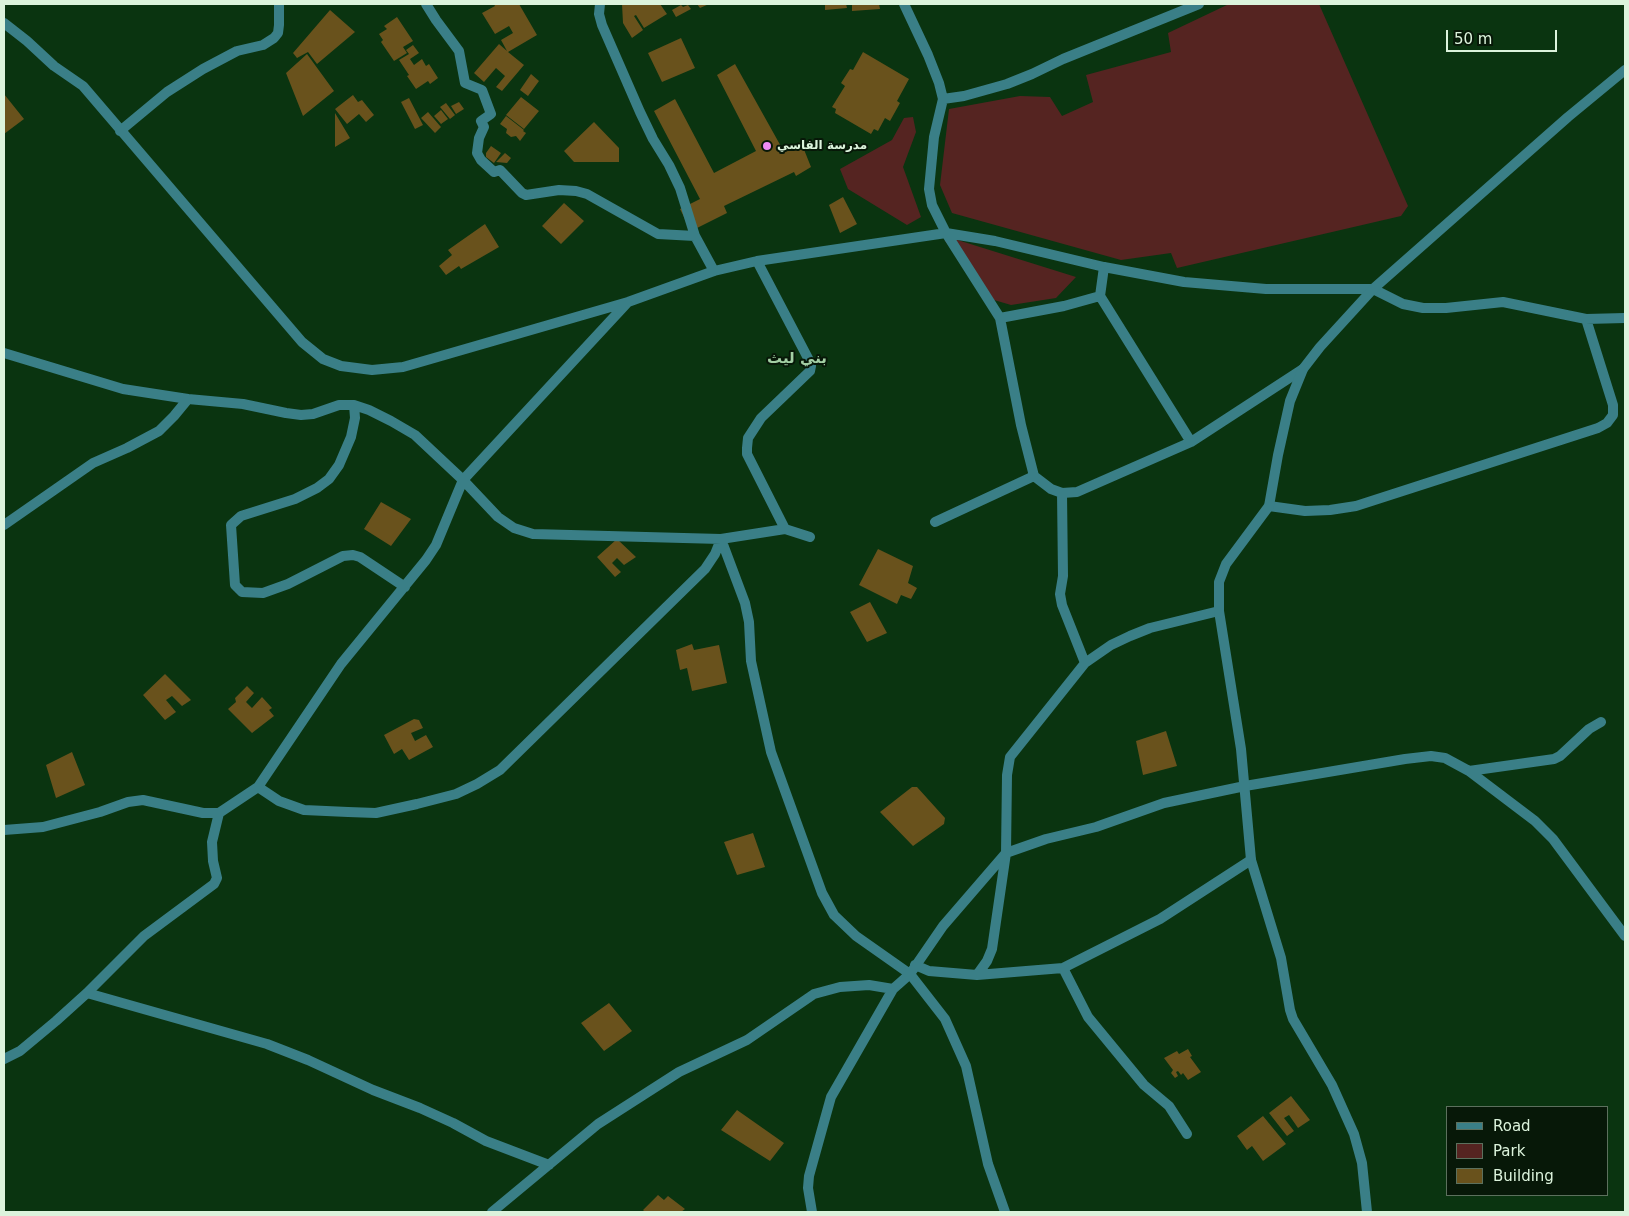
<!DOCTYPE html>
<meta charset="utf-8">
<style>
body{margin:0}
#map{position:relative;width:1629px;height:1216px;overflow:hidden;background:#0a3410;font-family:"DejaVu Sans",sans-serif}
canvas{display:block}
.frame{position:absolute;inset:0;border:5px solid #dcf3dc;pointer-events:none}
.legend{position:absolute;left:1446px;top:1106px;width:162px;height:90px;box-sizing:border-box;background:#071808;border:1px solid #5c705d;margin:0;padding:6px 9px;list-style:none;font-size:15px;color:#dcf3dc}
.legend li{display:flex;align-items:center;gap:10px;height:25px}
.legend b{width:25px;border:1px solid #5c705d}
.scale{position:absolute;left:1446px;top:30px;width:111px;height:22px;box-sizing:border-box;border:2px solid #dcf3dc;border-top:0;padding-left:6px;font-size:15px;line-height:18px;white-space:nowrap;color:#dcf3dc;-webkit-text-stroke:4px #071808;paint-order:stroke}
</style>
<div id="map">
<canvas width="1629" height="1216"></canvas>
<div class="frame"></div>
<ul class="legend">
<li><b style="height:6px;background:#3a7f87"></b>Road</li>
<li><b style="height:14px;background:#552421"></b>Park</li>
<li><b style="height:14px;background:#69521c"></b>Building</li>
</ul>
<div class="scale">50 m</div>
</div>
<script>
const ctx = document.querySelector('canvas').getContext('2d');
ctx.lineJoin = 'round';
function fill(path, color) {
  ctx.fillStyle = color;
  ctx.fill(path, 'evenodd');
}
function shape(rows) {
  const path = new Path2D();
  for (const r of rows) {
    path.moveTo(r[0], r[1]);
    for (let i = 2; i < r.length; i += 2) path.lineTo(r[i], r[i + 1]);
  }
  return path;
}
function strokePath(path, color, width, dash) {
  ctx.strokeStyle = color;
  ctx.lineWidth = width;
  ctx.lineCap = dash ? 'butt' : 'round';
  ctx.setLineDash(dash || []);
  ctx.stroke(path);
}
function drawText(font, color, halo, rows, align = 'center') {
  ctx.font = font + ' "DejaVu Sans",Vazirmatn,sans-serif';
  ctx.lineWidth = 4;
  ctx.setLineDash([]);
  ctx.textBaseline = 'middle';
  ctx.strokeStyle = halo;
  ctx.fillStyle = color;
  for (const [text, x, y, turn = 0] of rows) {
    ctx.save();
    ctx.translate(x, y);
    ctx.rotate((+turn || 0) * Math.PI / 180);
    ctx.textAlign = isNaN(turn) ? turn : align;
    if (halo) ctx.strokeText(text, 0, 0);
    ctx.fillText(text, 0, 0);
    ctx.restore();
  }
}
fill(shape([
 [1229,4,1319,4,1408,206,1401,216,1177,268,1171,253,1121,260,952,213,940,185,949,109,1020,96,1050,97,1062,116,1093,102,1086,75,1171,52,1168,33],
 [913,117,916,132,903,167,921,217,907,225,848,189,840,169,892,140,904,118],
 [948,237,1076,277,1056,298,1011,305,994,300,945,241]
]), '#552421');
fill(shape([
 [494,4,519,4,537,35,508,52,524,65,502,91,496,87,505,76,496,68,484,82,474,73,499,44,507,51,501,40,513,33,509,26,495,34,482,13,495,6],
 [622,4,660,4,667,14,644,28,636,15,634,16,643,30,632,38,623,23],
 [697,4,709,4,700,8],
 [825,4,846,4,847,8,825,10],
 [852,4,879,4,880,9,852,11],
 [681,5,683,7,688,5,691,9,676,17,672,10],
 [330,10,355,32,317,64,308,52,297,58,293,53],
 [397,17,413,41,403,47,407,53,394,61,381,42,383,40,379,34,387,29,384,26],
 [681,38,695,68,662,82,648,53],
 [413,45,419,53,410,59,414,65,422,59,426,66,429,64,438,78,430,84,428,81,416,89,407,76,409,75,399,60,409,54,406,50],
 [863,52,909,79,897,101,900,103,890,121,885,118,878,131,874,129,871,134,835,113,836,109,832,107,845,86,841,83,850,69,853,70],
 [307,54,334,91,303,116,286,73],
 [735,64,783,150,801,142,811,167,796,176,794,172,724,206,727,213,691,231,680,209,700,199,654,111,675,99,714,173,756,151,717,75],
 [531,74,539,81,528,96,520,90],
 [4,94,24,119,4,134],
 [353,95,358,102,362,100,374,115,366,122,359,114,347,124,335,109],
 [521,97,539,111,524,129,506,115],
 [409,98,423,125,415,129,401,102],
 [459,102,464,109,456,114,451,106],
 [446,103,455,115,450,119,440,107],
 [441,110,448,119,441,124,434,116],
 [428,112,441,127,435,133,421,118],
 [335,113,350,138,335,147],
 [506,116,524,130,523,131,526,133,520,141,516,136,511,137,506,133,507,129,500,124],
 [594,122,619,148,619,162,574,162,564,151],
 [491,146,501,153,494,163,486,157,486,153],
 [505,153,511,158,507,163,496,162],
 [843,197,857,224,840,233,829,205],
 [564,203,584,221,561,244,542,226],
 [485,224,499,247,461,269,459,266,446,275,439,266,452,255,448,250],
 [381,502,411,519,391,546,364,529],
 [617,539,636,557,624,565,617,558,612,563,621,572,615,577,597,557],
 [878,549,913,566,908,583,917,588,911,599,901,595,897,604,859,585],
 [870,602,887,633,867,642,850,612],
 [692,644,694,650,719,645,727,683,692,691,687,668,680,670,676,650],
 [165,674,191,700,182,706,172,696,166,700,176,712,165,720,143,695],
 [247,686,254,693,246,702,252,708,262,697,272,708,269,710,274,716,252,733,228,709,236,702,235,698],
 [414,719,419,720,423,728,411,733,415,741,426,735,433,747,409,760,402,749,394,754,384,735],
 [1166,731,1177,766,1143,775,1136,741],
 [72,752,85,785,56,798,46,765],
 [912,787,917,787,945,818,944,824,913,846,880,812],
 [753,833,765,867,737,875,724,842],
 [609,1003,632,1031,604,1051,581,1023],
 [1188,1049,1192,1056,1190,1057,1201,1072,1188,1080,1183,1073,1181,1075,1178,1071,1176,1072,1178,1076,1175,1078,1171,1073,1173,1070,1164,1058,1177,1051,1179,1054],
 [1291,1096,1310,1120,1298,1128,1289,1115,1284,1118,1294,1131,1287,1136,1269,1113],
 [737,1110,784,1143,770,1161,721,1130],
 [1263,1116,1286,1144,1263,1161,1252,1146,1247,1150,1237,1136],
 [658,1195,664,1200,668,1196,685,1209,681,1212,645,1212,643,1210]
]), '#69521c');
strokePath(shape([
 [426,4,436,20,459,51,465,83,482,90,491,114,481,121,484,127,479,138,477,153,481,160,494,172,500,170,522,193,526,195,559,190,576,191,587,194,658,234,695,236],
 [600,4,599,14,602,25,640,112,653,139,669,165,680,188,695,236,714,271],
 [904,4,928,55,939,83,943,99,934,137,929,189,932,205,946,233,1000,318,1021,425,1034,476],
 [4,23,27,41,54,66,83,86,302,342,323,359,341,366,372,370,403,367,628,302,714,271,757,261,946,233,995,241,1104,267,1184,282,1266,289,1373,289,1403,304,1423,308,1446,308,1503,302,1586,319,1625,318],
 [943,99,964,96,1007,84,1032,74,1063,59,1199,4],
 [120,131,167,92,203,69,237,51,263,45,274,38,278,33,279,25,279,4],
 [757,261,810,362,811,366,810,371,761,418,748,438,747,448,747,454,785,529],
 [1100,296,1191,442],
 [627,303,463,480,498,517,514,528,533,534,721,539,745,603,749,622,751,661,771,752,822,893,834,915,856,936,910,974,945,1019,966,1066,988,1164,1005,1212],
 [1000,318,1064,306,1100,296,1104,267],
 [4,353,123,389,188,399],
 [354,405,355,418,351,437,339,465,329,479,317,488,295,499,241,516,231,525,235,585,242,592,263,593,288,584,343,556,353,555,360,557,405,587],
 [1062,493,1063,576,1060,594,1062,605,1085,663],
 [1269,506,1305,511,1330,510,1356,506,1598,428,1607,423,1613,415,1613,405,1586,319],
 [935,522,1034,476,1051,489,1062,493,1077,492,1191,442,1303,369],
 [4,525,93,463,127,448,159,431,174,416,188,399,243,404,286,413,301,415,313,414,339,405,354,405,369,410,391,421,415,435,463,480,436,545,426,560,341,664,258,787,219,813,203,813,143,800,128,802,100,812,43,827,4,830],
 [1469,771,1535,821,1553,839,1625,936],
 [258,787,279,801,304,810,348,812,376,813,417,804,456,794,477,784,500,770,705,569,715,554,721,539,785,529,810,537],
 [915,965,929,971,977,975,1063,968,1160,919,1251,860],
 [1063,968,1088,1017,1144,1085,1169,1106,1187,1134],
 [977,975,987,961,992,949,1006,853,1007,775,1010,757,1085,663,1111,645,1130,636,1150,628,1219,611],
 [87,993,267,1044,308,1060,373,1090,420,1108,453,1123,486,1141,549,1165],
 [4,1059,20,1051,56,1021,87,993,144,936,214,884,217,878,213,861,212,842,219,813],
 [492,1212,598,1124,679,1072,747,1040,814,994,840,987,869,985,893,989],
 [812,1212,808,1188,809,1176,831,1097,893,989,910,974,943,926,1006,853,1046,839,1096,827,1164,803,1245,786,1405,759,1431,756,1445,758,1469,771,1554,759,1560,756,1589,729,1601,722]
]), '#3a7f87', 10);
strokePath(shape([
 [1367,1212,1362,1163,1354,1134,1332,1085,1293,1019,1290,1010,1281,958,1251,860,1241,749,1219,611,1219,582,1226,564,1269,506,1278,455,1290,401,1303,369,1320,347,1373,289,1568,117,1625,70]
]), '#3a7f87', 10);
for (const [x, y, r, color] of [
 [767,146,5,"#f08bf5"]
]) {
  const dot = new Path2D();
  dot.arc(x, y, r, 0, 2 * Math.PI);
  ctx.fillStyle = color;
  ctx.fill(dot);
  strokePath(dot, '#071808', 2);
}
drawText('bold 12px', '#dcf3dc', '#071808', [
 ["مدرسة الفاسي",777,146]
], 'left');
drawText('bold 15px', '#a3cfa4', '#071808', [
 ["بني ليث",797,359]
]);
</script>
